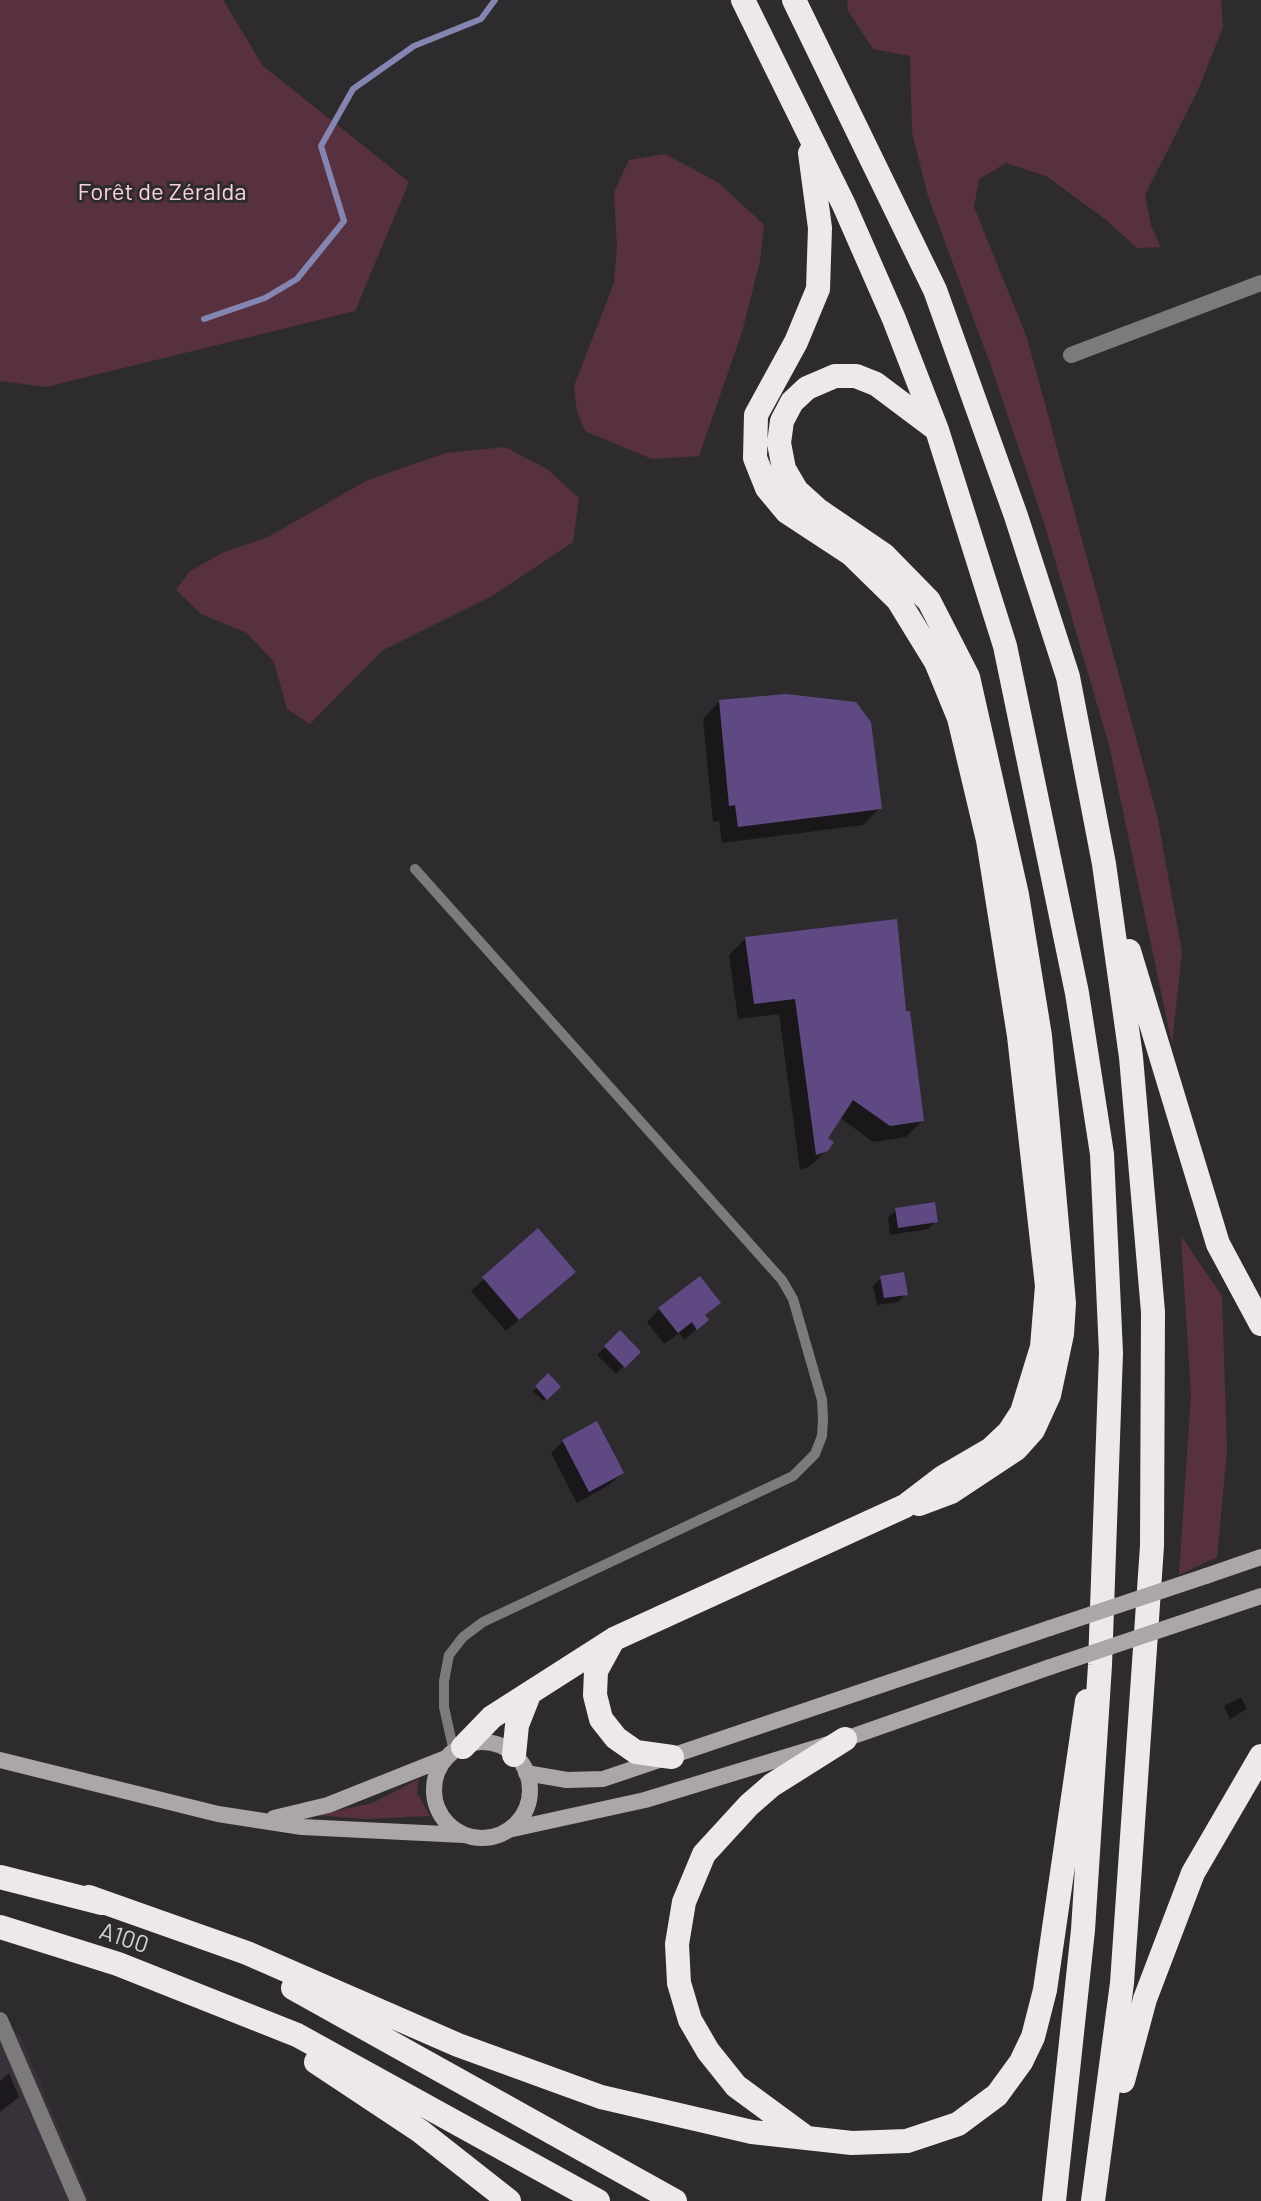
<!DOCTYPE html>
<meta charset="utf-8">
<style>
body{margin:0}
canvas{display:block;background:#2e2b2e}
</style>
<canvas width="1261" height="2201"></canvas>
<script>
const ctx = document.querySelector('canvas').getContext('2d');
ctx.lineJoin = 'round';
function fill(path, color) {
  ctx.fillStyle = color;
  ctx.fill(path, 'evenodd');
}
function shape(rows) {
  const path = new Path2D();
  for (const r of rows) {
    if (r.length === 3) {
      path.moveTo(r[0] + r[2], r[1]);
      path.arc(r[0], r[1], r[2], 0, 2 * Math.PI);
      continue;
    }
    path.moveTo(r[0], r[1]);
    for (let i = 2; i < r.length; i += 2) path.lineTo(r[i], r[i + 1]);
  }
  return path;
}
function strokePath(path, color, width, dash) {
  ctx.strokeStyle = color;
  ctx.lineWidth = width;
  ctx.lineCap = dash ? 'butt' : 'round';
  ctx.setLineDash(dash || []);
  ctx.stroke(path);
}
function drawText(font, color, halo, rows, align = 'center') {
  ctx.font = font + ' Barlow,sans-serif';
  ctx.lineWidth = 6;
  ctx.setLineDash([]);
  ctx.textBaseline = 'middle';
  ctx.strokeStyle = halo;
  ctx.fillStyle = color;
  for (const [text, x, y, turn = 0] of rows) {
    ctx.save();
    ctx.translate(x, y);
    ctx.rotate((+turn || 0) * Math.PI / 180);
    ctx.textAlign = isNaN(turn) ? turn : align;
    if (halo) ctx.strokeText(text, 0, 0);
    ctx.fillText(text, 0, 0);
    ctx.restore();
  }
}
fill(shape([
 [0,2019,21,2037,89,2201,0,2201]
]), '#38313a');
fill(shape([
 [0,0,223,0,263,66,409,182,355,311,46,387,0,381],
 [848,0,1221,0,1223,27,1198,90,1145,195,1151,226,1161,247,1137,248,1105,219,1046,176,1006,163,979,179,974,207,1027,338,1157,815,1182,952,1172,1044,1109,745,1045,526,992,369,928,196,912,132,910,56,873,49,847,9],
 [665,154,719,183,764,225,760,261,742,332,699,456,652,459,585,431,577,411,574,386,614,283,617,247,614,192,629,160],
 [505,447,547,469,579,498,573,542,492,596,383,650,310,724,287,709,274,662,247,633,201,614,176,590,190,571,224,552,266,538,368,480,446,453],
 [1181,1236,1222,1296,1227,1450,1217,1557,1179,1575,1191,1394],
 [419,1779,417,1793,430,1816,365,1819,315,1815,373,1803]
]), '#57313f');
fill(shape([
 [719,702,880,808,863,825,722,843,719,821,713,822,703,719],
 [746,938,905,1013,922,1121,906,1137,873,1142,839,1117,825,1138,827,1150,809,1167,800,1170,779,1014,738,1019,729,955],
 [896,1210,936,1221,928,1229,890,1235,888,1218],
 [538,1231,561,1284,506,1331,471,1291],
 [881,1278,906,1294,898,1302,877,1305,873,1286],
 [659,1309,704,1316,706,1320,684,1340,679,1333,664,1344,647,1322],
 [620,1333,638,1352,616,1374,597,1355],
 [548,1376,558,1387,543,1401,533,1391],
 [563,1441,622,1473,609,1485,577,1503,551,1453],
 [1241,1697,1247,1709,1230,1719,1224,1706],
 [9,2073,19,2097,0,2112,0,2081]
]), '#0007');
strokePath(shape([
 [204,319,265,298,297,279,344,221,321,146,353,89,414,46,481,19,495,0]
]), '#8485b0', 6);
fill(shape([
 [786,694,856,702,871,722,882,809,738,827,735,805,729,806,719,700],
 [897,919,906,1011,910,1011,924,1121,890,1126,853,1100,828,1138,834,1142,828,1151,816,1155,795,999,754,1004,745,937],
 [935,1202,938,1222,898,1228,895,1208],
 [538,1228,576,1272,519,1320,482,1277],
 [904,1272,908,1295,884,1298,880,1276],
 [700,1276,721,1303,705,1315,709,1320,697,1330,692,1322,678,1333,658,1308],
 [620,1330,641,1352,625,1368,604,1346],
 [548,1373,561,1387,547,1400,535,1386],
 [597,1421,624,1473,589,1492,562,1440]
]), '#5f4983');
strokePath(shape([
 [415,869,782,1280,793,1299,822,1400,823,1419,822,1436,815,1454,793,1476,483,1622,463,1637,449,1655,444,1681,444,1707,454,1752]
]), '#7c7a7b', 10);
strokePath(shape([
 [1071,355,1261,283],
 [0,2020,78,2201]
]), '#7c7a7b', 16);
strokePath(shape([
 [1206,1576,1261,1557],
 [1199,1617,1261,1596],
 [482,1790,48],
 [0,1760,218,1814,302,1827,464,1835],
 [526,1773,567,1780,603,1779,1050,1628],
 [274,1818,328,1805,446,1758],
 [508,1830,645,1800,845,1739,1050,1667]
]), '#aaa6a9', 16);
strokePath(shape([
 [743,0,844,205,894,319,937,430,1005,646,1077,993,1102,1154,1111,1353,1100,1665,1083,1930,1054,2201],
 [794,0,935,290,1016,516,1068,677,1104,864,1131,1057,1153,1312,1152,1546,1122,1983,1093,2201],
 [1129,951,1218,1244,1261,1324],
 [919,1504,951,1492,1016,1449,1033,1430,1049,1395,1062,1334,1064,1303,1040,1036,1017,895,968,677,929,601,884,555,818,510,797,491,784,469,779,443,782,421,792,402,807,388,835,376,856,376,876,384,936,429],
 [613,1640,596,1671,595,1695,601,1719,616,1738,636,1752,672,1757],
 [463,1747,492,1717,614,1639,905,1506,943,1477,991,1449,1009,1432,1022,1412,1042,1347,1047,1286,1019,1036,988,840,959,718,936,662,898,600,851,554,787,512,767,488,755,458,756,415,796,342,818,289,820,228,810,153],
 [514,1755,517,1725,528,1697],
 [0,1877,102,1903],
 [89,1897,247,1953,458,2045,601,2097,752,2132,852,2143,907,2141,958,2124,997,2095,1021,2062,1033,2037,1045,1990,1087,1701],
 [0,1927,118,1964,297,2035,598,2201],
 [293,1988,675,2201],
 [316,2062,420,2131,509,2201],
 [1123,2081,1145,1999,1193,1873,1261,1756],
 [804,2136,736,2086,708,2051,690,2020,679,1983,677,1944,684,1902,704,1854,749,1805,772,1785,845,1739]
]), '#ede8eb', 24);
strokePath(shape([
 [1050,1628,1206,1576],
 [1050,1667,1199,1617]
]), '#aaa6a9', 16);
drawText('24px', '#fad0de', '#2e2b2e', [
 ["Forêt de Zéralda",162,192]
]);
drawText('24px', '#d5d3d5', '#2e2b2e', [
 ["A100",124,1938,18]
]);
</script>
